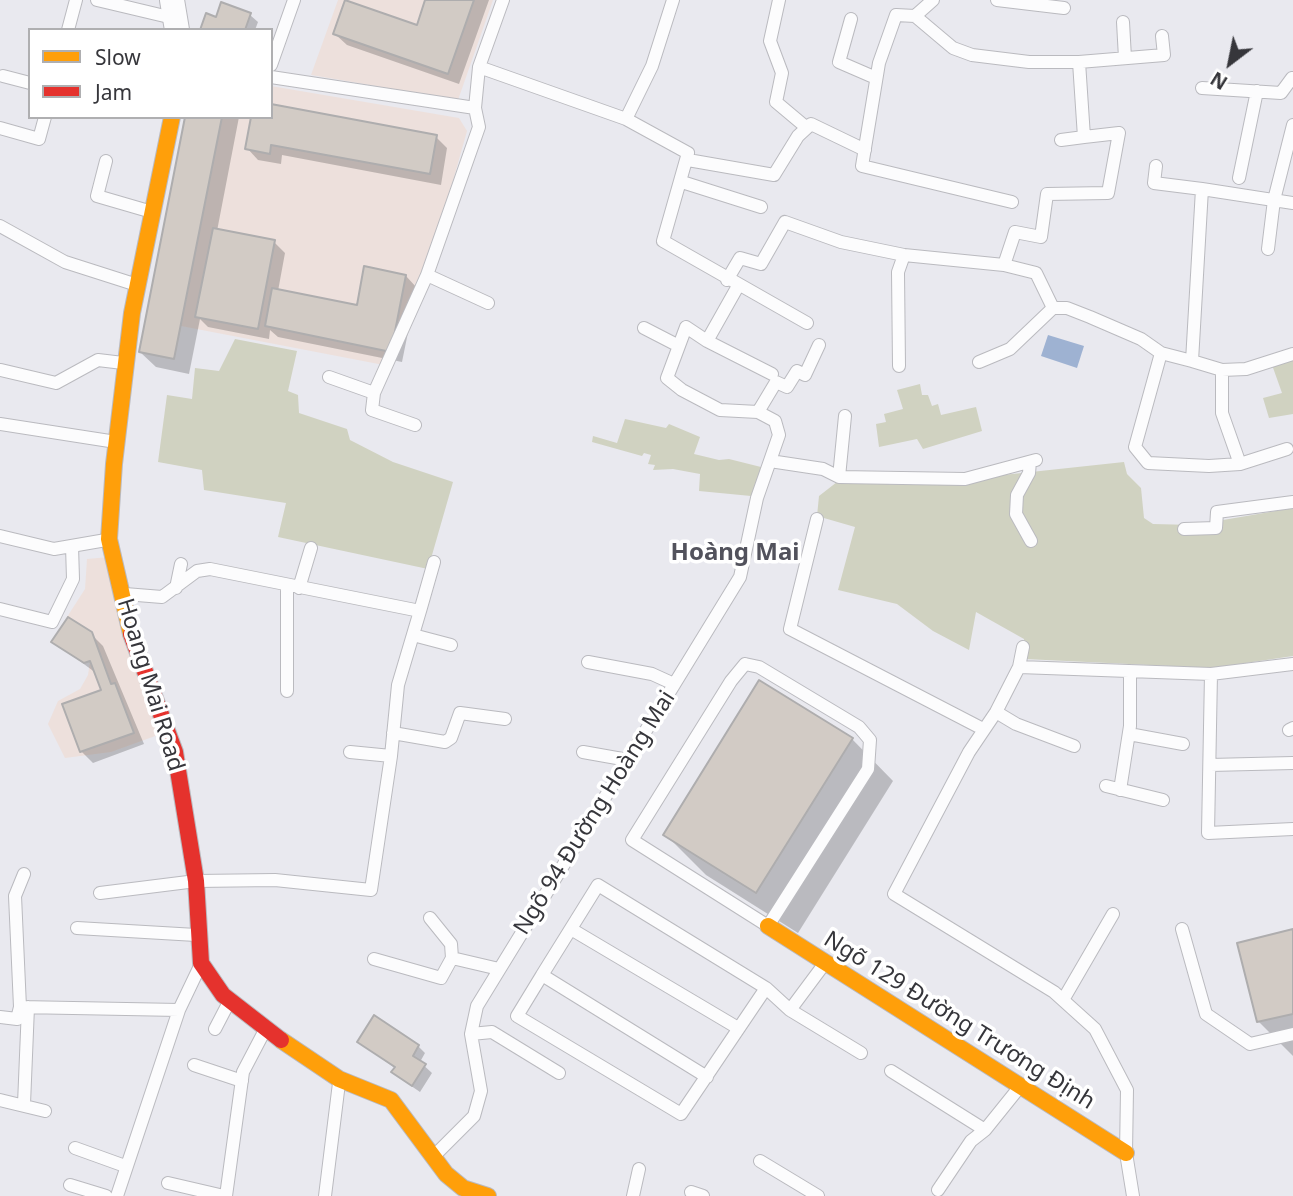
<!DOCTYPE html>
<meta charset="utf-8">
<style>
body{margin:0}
#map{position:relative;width:1293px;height:1196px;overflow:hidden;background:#e9e9ef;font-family:"Noto Sans",sans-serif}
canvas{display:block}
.legend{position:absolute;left:28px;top:28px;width:245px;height:91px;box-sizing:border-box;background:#fff;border:2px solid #afafb1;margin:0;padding:9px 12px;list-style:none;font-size:21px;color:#36363b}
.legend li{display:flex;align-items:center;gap:14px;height:35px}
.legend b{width:35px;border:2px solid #afafb1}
.north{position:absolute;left:1195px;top:28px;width:70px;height:70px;-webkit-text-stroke:5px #fff;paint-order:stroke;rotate:212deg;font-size:19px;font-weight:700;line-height:28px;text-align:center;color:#36363b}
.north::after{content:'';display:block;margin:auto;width:24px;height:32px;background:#36363b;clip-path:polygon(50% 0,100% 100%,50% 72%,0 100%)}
</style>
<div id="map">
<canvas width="1293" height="1196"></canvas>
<ul class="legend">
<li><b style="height:9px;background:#ff9f0a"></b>Slow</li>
<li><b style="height:9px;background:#e5322d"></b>Jam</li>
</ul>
<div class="north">N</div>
</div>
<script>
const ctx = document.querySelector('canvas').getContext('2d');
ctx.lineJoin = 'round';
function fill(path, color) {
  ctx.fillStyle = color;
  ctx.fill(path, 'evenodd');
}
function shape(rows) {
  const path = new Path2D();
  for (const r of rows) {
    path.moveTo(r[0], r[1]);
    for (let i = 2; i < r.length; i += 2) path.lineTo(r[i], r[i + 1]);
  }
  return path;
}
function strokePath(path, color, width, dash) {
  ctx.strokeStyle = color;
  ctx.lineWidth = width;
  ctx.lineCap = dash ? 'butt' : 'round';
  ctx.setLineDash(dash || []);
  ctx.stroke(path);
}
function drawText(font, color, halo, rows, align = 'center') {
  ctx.font = font + ' "Noto Sans",sans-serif';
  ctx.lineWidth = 7;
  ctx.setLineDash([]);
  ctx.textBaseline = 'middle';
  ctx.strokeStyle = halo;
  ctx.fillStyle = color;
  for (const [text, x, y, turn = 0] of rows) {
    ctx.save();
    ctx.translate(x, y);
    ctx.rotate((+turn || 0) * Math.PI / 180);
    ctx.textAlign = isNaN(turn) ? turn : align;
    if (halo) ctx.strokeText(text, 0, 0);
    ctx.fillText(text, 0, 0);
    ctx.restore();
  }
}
fill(shape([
 [338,0,493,0,458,100,311,75],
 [271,86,459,118,467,131,427,273,389,366,181,326,222,117,271,117],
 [109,557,158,735,111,752,65,758,48,724,58,701,80,689,88,675,90,661,51,642,85,589,87,559]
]), '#ede0dc');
fill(shape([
 [235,339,297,351,288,391,298,395,299,413,347,429,350,440,393,462,453,482,428,569,278,537,286,503,204,490,202,470,158,462,167,395,192,399,195,368,219,371],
 [1293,355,1293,414,1269,418,1263,398,1282,393,1271,362],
 [920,384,922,395,928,395,932,406,938,404,941,415,976,407,982,431,923,449,917,439,879,447,876,424,886,422,884,414,903,409,897,390],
 [625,419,666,428,669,424,700,437,694,454,719,460,729,459,765,468,757,492,751,496,699,491,700,474,673,469,653,470,655,465,648,464,651,455,644,453,642,456,592,442,593,436,617,443],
 [1124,462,1127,474,1141,488,1144,518,1153,524,1194,525,1293,508,1293,656,1212,668,1025,659,1024,639,976,612,969,650,933,631,897,604,838,590,855,527,817,516,819,496,837,482,910,485]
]), '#d0d2c1');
fill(shape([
 [1048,335,1084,346,1077,368,1041,356]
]), '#9eb2d2');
fill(shape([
 [427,0,489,0,459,84,347,45,335,34,418,27],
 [250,15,258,22,255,30,202,30,217,19],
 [187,117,239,117,217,231,274,242,285,253,278,291,358,307,406,276,417,288,402,362,278,337,270,330,269,339,208,327,200,319,189,374,156,367,140,352],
 [253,117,436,137,447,148,441,185,282,155,281,164,258,160,247,148],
 [91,634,103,646,144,744,93,763,81,751,103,691,96,673,54,642],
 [852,739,893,781,798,933,706,875,665,834],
 [1293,931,1293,1056,1259,1022],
 [359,1042,418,1046,425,1053,420,1062,432,1073,420,1092,401,1079,394,1072,396,1069]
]), '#0003');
const building = shape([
 [345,0,417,25,425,0,474,0,448,74,333,34,345,0],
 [221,2,251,13,245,30,200,30,206,13,216,17,221,2],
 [271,104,437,135,430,174,271,145,270,154,245,149,251,117,271,117,271,104],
 [185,117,222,117,174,359,139,352,185,117],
 [213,228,275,240,258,329,195,317,213,228],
 [364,266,406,275,391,352,265,326,272,288,357,305,364,266],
 [68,617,92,632,111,684,115,683,134,733,80,752,62,704,101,690,90,661,84,663,51,642,68,617],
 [759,680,853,738,756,893,663,835,759,680],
 [1293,929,1293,1014,1257,1022,1237,943,1293,929],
 [374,1015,419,1045,413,1056,426,1064,412,1086,391,1072,395,1067,357,1042,374,1015]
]);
fill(building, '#d2cbc5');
strokePath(building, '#aeadae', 2);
const lane = shape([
 [97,0,173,18],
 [779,0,770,41,782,73,776,102,807,128],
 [997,0,1064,8],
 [915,16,933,0],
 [851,19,839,62,876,78],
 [1123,22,1125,58],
 [68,30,76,0],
 [271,65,294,0],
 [479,67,626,119,688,153,663,241,807,323],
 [3,76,30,83],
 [271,77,475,108,479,67,503,0],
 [1202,88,1281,93,1292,78],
 [626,119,652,66,673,0],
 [0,128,39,139,45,117],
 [1061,140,1084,137],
 [688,160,774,175,798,136,811,124,865,150],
 [106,161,97,196,152,212],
 [1156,166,1154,183,1202,189],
 [1239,178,1257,91],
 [682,182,761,207],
 [1012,202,862,166,879,63,896,15,915,16,953,48,972,55,1029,62,1079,62,1164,55,1162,36],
 [0,226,65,262,137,285],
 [1268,249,1274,200,1293,125],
 [1004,265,1015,232,1041,237,1047,194,1108,193,1119,133,1084,137,1079,62],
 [427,275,488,303],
 [727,280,740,258,761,264,785,222,841,242,904,255,1004,265,1036,273,1053,308],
 [738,286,707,341,686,327,667,378,682,390,720,410,758,412],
 [644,328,677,345],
 [707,341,772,374],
 [1161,353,1135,447,1148,463,1209,466,1240,464,1287,449],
 [1192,361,1222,370,1246,369,1293,354],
 [979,362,1010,349,1053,308,1067,308,1090,317,1141,339,1161,353,1192,361,1202,189,1293,203],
 [899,366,898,272,904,255],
 [1,370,56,383,98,360,123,363],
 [1222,370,1222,413,1240,464],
 [329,377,374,393,372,410,415,425],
 [374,393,427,275,479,127,475,108],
 [0,424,116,442],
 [770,461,823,469,839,477,965,479,1036,460],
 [1030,462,1029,473,1017,495,1016,514,1031,541],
 [839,477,845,416],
 [817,519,790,629,983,729],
 [1184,529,1216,528,1217,512,1293,502],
 [0,536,54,549,106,540],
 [287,586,287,691],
 [176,588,181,564],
 [299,588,311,548],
 [0,609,52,622,73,579,72,546],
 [420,611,434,562],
 [413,635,451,645],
 [1023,647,1019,667,996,712,969,752,894,894,1054,992,1095,1029,1127,1090,1126,1153,1133,1196],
 [588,662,652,674,674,684],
 [745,664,759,667,859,727,870,740,868,769,768,926,632,840,731,681,745,664],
 [1019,667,1211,674,1293,664],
 [1211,674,1208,833,1293,829],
 [996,712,1016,724,1074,746],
 [1289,730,1293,728],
 [393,733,445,742,451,738,460,713,505,719],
 [1129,734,1183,744],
 [350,752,391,756],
 [583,752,628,760],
 [1210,765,1293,763],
 [1106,786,1163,800],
 [1120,790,1130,726,1130,672],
 [100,893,196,881,275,880,371,890,391,756,398,685,420,611,210,569,197,571,162,597,125,594],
 [430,918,451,944,452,958],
 [77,928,196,935],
 [571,929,738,1028],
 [1182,929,1206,1014,1250,1044,1293,1034],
 [374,959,441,978,452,958,499,969],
 [542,975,517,1016,681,1114,766,988],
 [1063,1000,1113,914],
 [20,1007,15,896,24,874],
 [790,1010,861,1053],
 [0,1017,17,1019,20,1007,179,1010],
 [215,1029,228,1004],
 [471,1034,492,1032,559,1073],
 [194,1065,242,1081],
 [891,1071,985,1130],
 [707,1077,542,975,598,885,766,988,790,1010,825,963],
 [0,1100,45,1111],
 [24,1104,28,1007],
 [75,1148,125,1166],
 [436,1154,474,1116,481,1091,471,1034,477,1006,740,577,757,498,779,435,775,421,758,412,776,382,787,387,797,371,805,375,819,345],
 [760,1161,818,1196],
 [168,1183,224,1196],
 [70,1185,106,1196],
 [938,1190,971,1141,985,1130,1018,1089],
 [691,1192,703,1196],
 [117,1196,179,1010,200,966],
 [226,1196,243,1072,265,1030],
 [325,1196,339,1083],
 [633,1196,639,1169]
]);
const street = shape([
 [172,0,177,30]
]);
const slow = shape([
 [131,634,109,539,114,464,132,313,172,117],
 [768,926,1126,1153],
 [281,1040,339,1079,391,1100,446,1174,463,1188,488,1196]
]);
const jam = shape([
 [131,634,175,752,196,881,201,963,223,995,281,1040]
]);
strokePath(lane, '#bababf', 14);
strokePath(street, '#bababf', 26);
strokePath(slow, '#bababf', 18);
strokePath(jam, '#bababf', 18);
strokePath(lane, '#fcfcfd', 12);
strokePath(street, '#fcfcfd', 24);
strokePath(slow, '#ff9f0a', 16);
strokePath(jam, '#e5322d', 16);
drawText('23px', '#36363b', '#fff', [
 ["Hoang Mai Road",150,685,73],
 ["Ngõ 94 Đường Hoàng Mai",595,813,-58],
 ["Ngõ 129 Đường Trương Định",959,1021,32]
]);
drawText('bold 24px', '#52525c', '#fff', [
 ["Hoàng Mai",735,553]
]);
</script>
